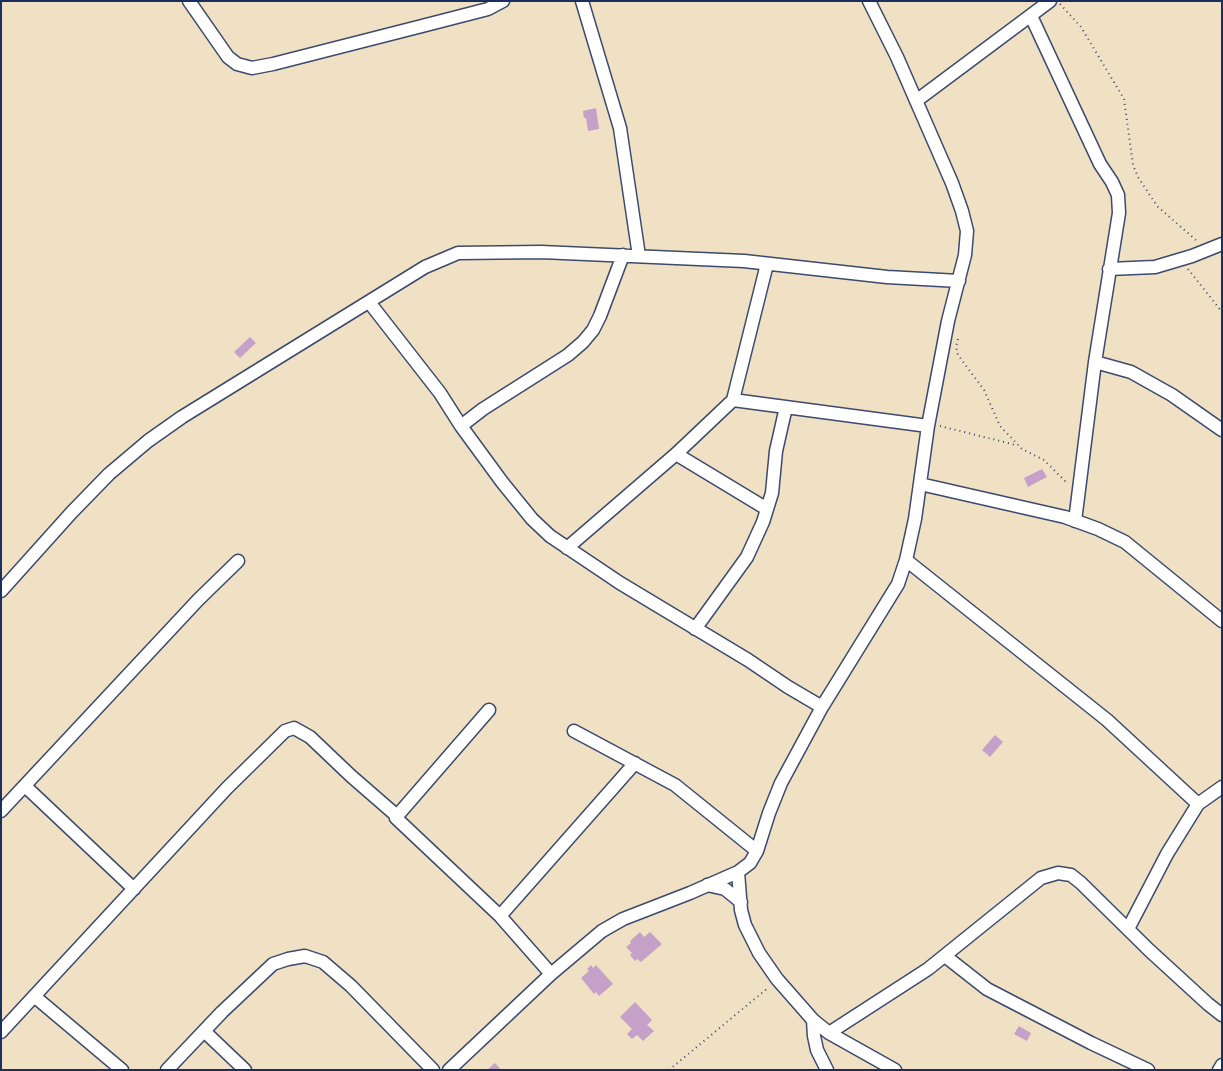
<!DOCTYPE html>
<style>
body{margin:0}
#map{position:relative;width:1223px;height:1071px;overflow:hidden;background:#f0e1c4;font-family:"Libre Bodoni",serif}
canvas{display:block}
.frame{position:absolute;inset:0;border:2px solid #1b2f5e;pointer-events:none}
</style>
<div id="map">
<canvas width="1223" height="1071"></canvas>
<div class="frame"></div>
</div>
<script>
const ctx = document.querySelector('canvas').getContext('2d');
ctx.lineJoin = 'round';
function fill(path, color) {
  ctx.fillStyle = color;
  ctx.fill(path, 'evenodd');
}
function shape(rows) {
  const path = new Path2D();
  for (const r of rows) {
    path.moveTo(r[0], r[1]);
    for (let i = 2; i < r.length; i += 2) path.lineTo(r[i], r[i + 1]);
  }
  return path;
}
function strokePath(path, color, width, dash) {
  ctx.strokeStyle = color;
  ctx.lineWidth = width;
  ctx.lineCap = dash ? 'butt' : 'round';
  ctx.setLineDash(dash || []);
  ctx.stroke(path);
}
fill(shape([
 [596,108,599,129,588,131,586,118,584,118,583,111],
 [250,337,256,343,240,358,234,352],
 [1042,469,1047,477,1028,487,1024,478],
 [995,735,1003,742,990,757,982,750],
 [640,932,644,937,650,932,662,944,641,962,637,959,635,961,630,955,632,953,626,947,631,943,630,941],
 [591,965,593,968,596,965,613,984,599,996,596,992,594,994,581,978,589,971,587,969],
 [635,1002,652,1020,647,1025,654,1031,643,1041,637,1035,632,1039,627,1034,632,1029,620,1017],
 [1019,1026,1031,1033,1027,1041,1014,1034],
 [495,1063,501,1070,487,1070]
]), '#c5a1c9');
const minor = shape([
 [189,1,228,57,237,64,252,68,273,64,422,26,488,9,503,1],
 [582,1,620,128,639,256],
 [1031,16,1100,164,1112,182,1118,195,1119,213,1095,362,1075,521],
 [916,101,1050,1],
 [1109,269,1155,267,1192,256,1222,244],
 [369,302,440,393,461,426,502,482,532,519,550,536,620,583,748,660,788,687,822,707],
 [1095,362,1131,372,1172,395,1222,430],
 [733,400,928,426],
 [461,426,483,409,568,355,583,342,593,330,600,316,623,255],
 [676,454,767,509],
 [920,484,1065,517,1098,529,1125,542,1222,621],
 [567,548,676,454,733,400,767,264],
 [906,560,1107,720,1198,804],
 [1,591,72,512,109,474,148,441,182,417,425,267,458,253,541,252,744,261,887,277,959,281],
 [695,629,747,557,763,522,772,493,776,451,786,407],
 [489,710,397,816,396,818,500,916,551,974],
 [574,731,675,785,757,851],
 [25,786,134,889],
 [1,811,198,600,238,561],
 [738,872,741,910,745,925,759,953,777,979,813,1020,829,1033,895,1070],
 [707,885,725,889,741,902],
 [500,916,635,763],
 [1128,929,1167,854,1198,804,1222,787],
 [945,956,987,989,1091,1043,1148,1070],
 [34,996,122,1070],
 [813,1020,814,1036,817,1050,827,1070],
 [204,1031,245,1070],
 [1,1032,227,788,285,731,294,728,310,737,351,776,397,816],
 [829,1033,928,969,1041,878,1058,873,1071,875,1081,883,1149,950,1208,1004,1222,1015],
 [167,1070,222,1012,273,964,288,959,305,956,323,962,351,986,433,1070],
 [449,1070,551,974,602,931,623,919,690,893,738,872,750,863,757,851,769,813,781,783,822,707,898,584,906,560,915,519,928,426,948,321,965,255,967,231,962,211,952,183,897,57,869,1],
 [1219,1070,1222,1065]
]);
strokePath(minor, '#3b4a6d', 15);
strokePath(shape([
 [1060,4,1081,27,1124,99,1133,165,1138,177,1157,206,1197,241],
 [1188,269,1222,312],
 [958,339,956,347,958,355,984,390,1000,426,1022,449,1044,460,1067,483],
 [940,426,1016,445],
 [669,1070,769,987]
]), '#3b4a6d', 2, [1, 4]);
strokePath(minor, '#fff', 12);
</script>
